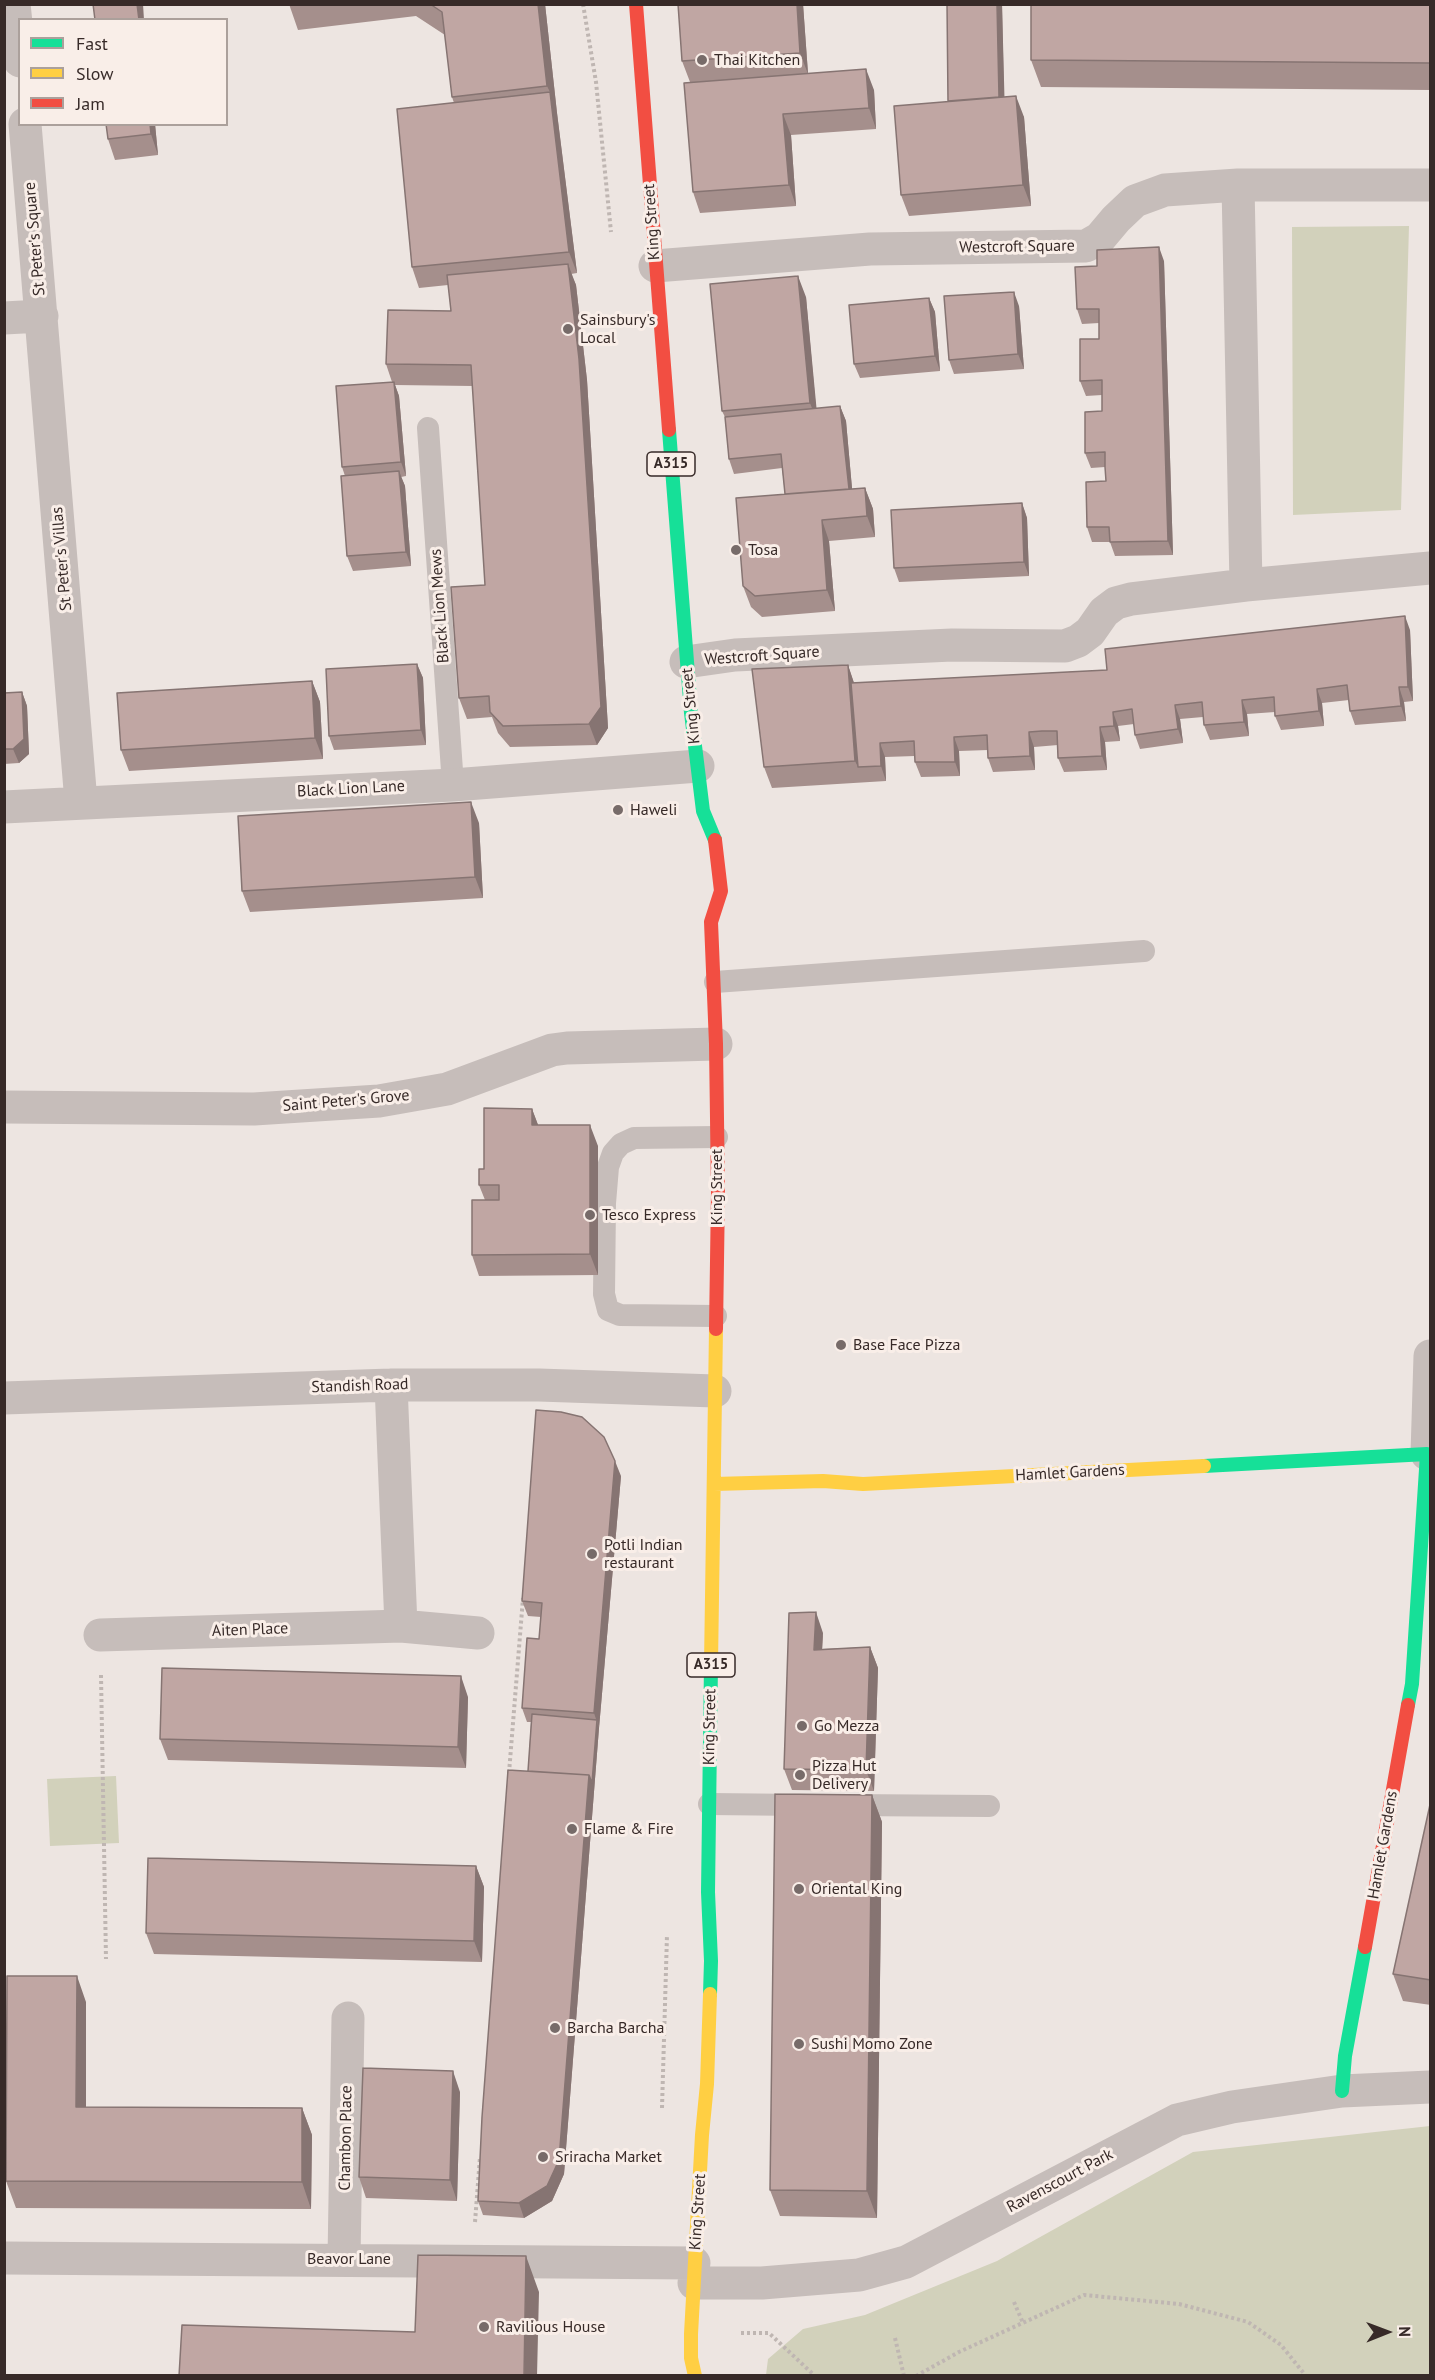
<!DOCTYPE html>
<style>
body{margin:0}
#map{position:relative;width:1435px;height:2380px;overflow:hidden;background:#ede5e1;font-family:"PT Sans",sans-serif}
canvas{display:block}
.frame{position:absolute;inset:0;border:6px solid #372a28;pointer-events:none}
.legend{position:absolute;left:18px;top:18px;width:210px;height:108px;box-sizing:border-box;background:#f9eee8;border:2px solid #aba09b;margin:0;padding:8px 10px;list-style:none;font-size:18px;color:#372a28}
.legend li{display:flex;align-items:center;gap:12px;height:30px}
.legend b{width:30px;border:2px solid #aba09b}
.north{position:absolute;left:1357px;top:2302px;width:60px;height:60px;-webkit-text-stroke:4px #f9eee8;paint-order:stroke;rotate:89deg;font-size:16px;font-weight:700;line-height:24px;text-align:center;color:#372a28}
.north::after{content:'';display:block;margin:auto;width:21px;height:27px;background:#372a28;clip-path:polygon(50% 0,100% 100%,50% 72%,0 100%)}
</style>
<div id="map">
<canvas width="1435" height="2380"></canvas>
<div class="frame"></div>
<ul class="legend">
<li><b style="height:8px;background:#16e098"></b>Fast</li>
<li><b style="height:8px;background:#ffcf43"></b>Slow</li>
<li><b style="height:8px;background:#f24e42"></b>Jam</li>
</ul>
<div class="north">N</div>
</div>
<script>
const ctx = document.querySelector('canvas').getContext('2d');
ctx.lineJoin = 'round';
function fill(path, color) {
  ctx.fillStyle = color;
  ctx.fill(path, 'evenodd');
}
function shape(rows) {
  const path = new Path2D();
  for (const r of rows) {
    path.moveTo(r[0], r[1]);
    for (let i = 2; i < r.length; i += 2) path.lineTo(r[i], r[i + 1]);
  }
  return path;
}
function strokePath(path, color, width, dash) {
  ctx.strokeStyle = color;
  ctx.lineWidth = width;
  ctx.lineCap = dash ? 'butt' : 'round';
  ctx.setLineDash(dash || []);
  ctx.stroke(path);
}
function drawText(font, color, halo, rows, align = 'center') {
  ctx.font = font + ' "PT Sans",sans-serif';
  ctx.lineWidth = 6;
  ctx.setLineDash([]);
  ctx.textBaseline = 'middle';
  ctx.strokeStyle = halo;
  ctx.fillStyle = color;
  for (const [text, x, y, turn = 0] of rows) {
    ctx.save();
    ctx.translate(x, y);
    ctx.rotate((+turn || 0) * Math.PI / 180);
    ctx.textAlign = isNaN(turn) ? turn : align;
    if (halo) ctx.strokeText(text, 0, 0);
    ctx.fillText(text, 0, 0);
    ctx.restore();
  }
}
fill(shape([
 [1409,226,1401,510,1293,515,1292,227],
 [116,1776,119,1843,50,1846,47,1779],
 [1430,2126,1430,2375,766,2375,768,2359,803,2329,865,2315,997,2261,1193,2152]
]), '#d2d1bb');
strokePath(shape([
 [583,4,596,82,611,232],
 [101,1675,106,1959],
 [509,1773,523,1598],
 [662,2108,667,1935],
 [475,2222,480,2157],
 [1014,2302,1023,2323],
 [741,2333,769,2333,815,2376],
 [895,2338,904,2376],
 [916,2376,959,2352,1084,2295,1179,2304,1248,2322,1281,2345,1306,2376]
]), '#bfb6b2', 4, [3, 3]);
strokePath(shape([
 [428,428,453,785],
 [715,982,1144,951],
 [716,1316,620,1315,608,1310,604,1294,605,1203,608,1167,613,1153,621,1144,634,1138,717,1137],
 [709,1804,804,1805],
 [846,1805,989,1806]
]), '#c6bdba', 22);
strokePath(shape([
 [14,4,20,61],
 [25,124,81,802],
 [1238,185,1246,585],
 [655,266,870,249,1086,246,1100,238,1116,219,1135,201,1165,190,1238,185,1430,185],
 [4,318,42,316],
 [686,662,735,655,952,645,1065,646,1078,641,1090,632,1104,612,1116,603,1131,599,1246,585,1430,568],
 [4,807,453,785,698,766],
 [4,1107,254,1109,379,1101,447,1089,552,1050,567,1048,716,1044],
 [391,1385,401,1626],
 [4,1398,391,1385,539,1385,715,1391],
 [1427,1454,1430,1356],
 [100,1635,401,1626,478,1633],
 [4,2258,694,2263],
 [344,2259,348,2018],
 [694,2283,762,2283,859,2275,906,2262,1177,2120,1232,2107,1342,2091,1430,2087]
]), '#c6bdba', 33);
strokePath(shape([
 [669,430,691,713,703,811,715,840],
 [1204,1466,1427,1454,1412,1684,1408,1705],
 [710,1994,711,1961,708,1892,711,1664],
 [1342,2091,1345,2056,1365,1947]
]), '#16e098', 14);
strokePath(shape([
 [714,1484,823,1481,863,1484,1204,1466],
 [711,1664,716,1329],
 [695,2376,691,2358,691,2334,702,2135,707,2084,710,1994]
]), '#ffcf43', 14);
strokePath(shape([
 [636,4,669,430],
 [715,840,721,891,711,922,716,1044,718,1193,716,1329],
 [1365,1947,1408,1705]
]), '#f24e42', 14);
fill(shape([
 [289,4,545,4,557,113,577,273,571,274,576,285,587,380,608,728,597,745,510,747,498,733,492,717,467,719,459,698,485,585,473,386,395,385,399,396,406,476,401,477,405,486,411,566,353,571,347,556,345,476,342,467,392,382,386,364,451,311,448,285,419,288,412,267,454,103,452,97,445,35,416,16,298,30],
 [803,4,808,73,874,90,876,129,791,135,796,206,700,213,693,192,690,82,682,61],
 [947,4,1002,4,1004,97,1024,117,1031,206,909,216,901,195,948,101],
 [1431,4,1431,90,1041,87,1031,60],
 [106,124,155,124,158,155,115,160,108,139],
 [1164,261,1173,555,1115,556,1110,542,1092,542,1087,527,1106,481,1105,467,1091,468,1085,453,1102,411,1102,395,1086,396,1080,381,1099,339,1099,323,1082,324,1077,309,1097,266],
 [806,297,816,409,840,406,846,421,852,489,865,488,873,509,875,537,829,541,835,611,762,617,751,607,743,586,785,494,782,468,734,474,729,459,725,417,722,411],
 [929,298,935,312,940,371,860,378,854,364],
 [1019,306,1024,369,954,374,949,360],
 [1022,503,1027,518,1029,576,899,582,894,568],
 [1410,630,1413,701,1404,702,1406,721,1355,725,1350,711,1349,700,1322,703,1324,726,1281,730,1275,716,1275,712,1247,714,1249,736,1210,740,1204,725,1203,717,1180,719,1183,743,1140,749,1135,735,1134,724,1118,726,1120,741,1105,742,1107,770,1064,772,1058,758,1058,745,1034,747,1035,770,993,772,988,758,988,750,959,751,960,776,921,777,915,762,915,756,885,757,886,781,772,788,764,767,848,665,854,683,1107,670],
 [417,664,423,678,426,745,334,750,329,736],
 [312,681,320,702,323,759,129,771,121,750],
 [22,692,27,706,29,754,19,763,4,764,4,693],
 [479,823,483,898,250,912,242,891],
 [532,1109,538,1125,598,1146,598,1275,479,1276,472,1255,485,1200,479,1185,484,1169],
 [621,1476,599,1728,564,2174,552,2201,524,2218,483,2215,478,2201,528,1771,531,1722,527,1722,522,1708,539,1639,541,1617,528,1616,522,1601],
 [823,1633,822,1649,870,1647,878,1668,874,1791,792,1790,784,1769],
 [468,1697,466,1768,168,1760,160,1739],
 [872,1795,882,1822,877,2218,780,2216,770,2190],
 [1431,1800,1431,2005,1403,2001,1393,1974],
 [476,1866,484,1887,482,1962,154,1954,146,1933],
 [86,2002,86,2107,302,2108,312,2135,311,2209,16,2208,6,2181],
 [460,2092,457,2201,366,2198,359,2177]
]), '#a58f8c');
fill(shape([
 [137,4,143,4,144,20,139,20],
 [538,4,545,4,557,113,577,273,569,252,550,92,547,86],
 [797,4,803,4,808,74,800,53],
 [997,4,1002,4,1005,118,999,104],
 [866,69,874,90,876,129,869,108],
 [1016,96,1024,117,1031,206,1023,185],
 [783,114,791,135,796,206,789,185],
 [150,124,155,124,158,155,151,134],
 [1159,247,1164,261,1173,555,1168,541],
 [568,264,576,285,587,380,608,728,597,745,589,724],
 [798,276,806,297,818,424,810,403],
 [1014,292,1019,306,1024,369,1018,354],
 [929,298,935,312,940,371,935,356],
 [394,382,399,396,406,476,401,462],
 [840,406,846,421,854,510,849,495],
 [399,471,405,486,411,566,406,552],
 [865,488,873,509,875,537,867,516],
 [1022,503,1027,518,1029,576,1024,562],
 [822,520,829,541,835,611,827,590],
 [1405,616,1410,630,1413,701,1408,687],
 [417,664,423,678,426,745,421,730],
 [848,665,855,686,858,767,855,761],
 [312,681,320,702,323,759,315,738],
 [1399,687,1404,702,1406,721,1401,706],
 [1317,689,1322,703,1324,726,1319,711],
 [22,692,27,706,29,754,19,763,13,749],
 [1242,700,1247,714,1249,736,1244,722],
 [1175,705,1180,719,1183,743,1178,729],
 [1113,712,1118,726,1120,741,1114,726],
 [1100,727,1105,742,1107,770,1102,756],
 [1029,732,1034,747,1035,770,1030,756],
 [954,737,959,751,960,776,955,762],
 [880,743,885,757,886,781,881,766],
 [471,802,479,823,483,898,475,877],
 [532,1109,540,1130,532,1125],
 [590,1125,598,1146,598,1275,590,1254],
 [615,1461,621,1476,599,1728,594,1713],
 [816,1612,823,1633,821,1671,814,1650],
 [870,1647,878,1668,874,1791,866,1770],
 [461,1676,468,1697,466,1768,458,1747],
 [597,1720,599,1728,564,2174,552,2201,524,2218,519,2203,589,1775],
 [872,1795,882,1822,877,2218,867,2191],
 [476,1866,484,1887,482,1962,474,1941],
 [77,1976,86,2002,86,2134,76,2107],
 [453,2071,460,2092,457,2201,450,2180],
 [302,2108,312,2135,311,2209,302,2182],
 [526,2256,539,2292,537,2376,524,2376]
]), '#867472');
const building = shape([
 [93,4,137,4,139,20,95,20,93,4],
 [430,4,538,4,547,86,452,97,442,12,430,4],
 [678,4,797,4,800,53,682,61,678,4],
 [947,4,997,4,999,97,948,101,947,4],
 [1031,4,1431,4,1431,63,1031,60,1031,4],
 [866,69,869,108,783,114,789,185,693,192,684,83,866,69],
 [550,92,569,252,412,267,397,109,550,92],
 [1016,96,1023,185,901,195,894,106,1016,96],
 [106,124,150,124,151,134,108,139,106,124],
 [1159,247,1168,541,1110,542,1109,527,1087,527,1086,482,1106,481,1105,467,1105,452,1085,453,1085,412,1102,411,1102,380,1080,381,1080,339,1099,339,1099,309,1077,309,1075,267,1097,266,1097,250,1159,247],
 [568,264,579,359,601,707,589,724,503,726,490,712,489,696,459,698,451,587,485,585,471,365,386,364,388,310,451,311,447,275,568,264],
 [798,276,810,403,722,411,710,284,798,276],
 [1014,292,1018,354,949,360,944,296,1014,292],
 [929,298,935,356,854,364,849,305,929,298],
 [394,382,401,462,342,467,336,386,394,382],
 [840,406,849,489,785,494,781,454,729,459,725,417,840,406],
 [399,471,406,552,347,556,341,476,399,471],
 [865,488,867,516,822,520,827,590,755,596,743,586,736,498,865,488],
 [1022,503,1024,562,894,568,891,510,1022,503],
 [1405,616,1408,687,1399,687,1401,706,1350,711,1347,685,1317,689,1319,711,1275,716,1274,697,1242,700,1244,722,1204,725,1202,702,1175,705,1178,729,1135,735,1132,709,1113,712,1114,726,1100,727,1102,756,1058,758,1057,731,1042,731,1029,732,1030,756,988,758,987,735,954,737,955,762,915,762,914,741,880,743,881,766,858,767,851,683,1107,670,1105,649,1405,616],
 [417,664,421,730,329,736,326,669,417,664],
 [848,665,855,761,764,767,752,669,848,665],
 [312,681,315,738,121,750,117,693,312,681],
 [22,692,24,739,13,749,4,749,4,693,22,692],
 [471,802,475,877,242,891,238,816,471,802],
 [484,1108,532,1109,532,1125,590,1125,590,1254,472,1255,472,1200,499,1200,499,1185,479,1185,479,1169,484,1169,484,1108],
 [536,1410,561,1412,582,1417,604,1437,615,1461,594,1713,522,1708,527,1638,539,1639,542,1603,522,1601,536,1410],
 [816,1612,814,1650,870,1647,866,1770,784,1769,789,1613,816,1612],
 [162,1668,461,1676,458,1747,160,1739,162,1668],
 [532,1714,597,1720,592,1783,589,1775,528,1771,532,1714],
 [508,1770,589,1775,559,2160,547,2186,519,2203,478,2201,482,2117,508,1770],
 [775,1794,872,1795,867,2191,770,2190,775,1794],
 [1431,1800,1431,1980,1393,1974,1431,1800],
 [148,1858,476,1866,474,1941,146,1933,148,1858],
 [7,1976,77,1976,76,2107,302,2108,302,2182,6,2181,7,1976],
 [363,2068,453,2071,450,2180,359,2177,363,2068],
 [418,2255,526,2256,524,2376,179,2376,182,2325,415,2332,418,2255]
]);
fill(building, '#c0a6a3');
strokePath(building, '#867472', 1.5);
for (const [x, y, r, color] of [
 [702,60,6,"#776b69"],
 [568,329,6,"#776b69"],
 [736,550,6,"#776b69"],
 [618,810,6,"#776b69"],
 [590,1215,6,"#776b69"],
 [841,1345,6,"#776b69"],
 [592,1554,6,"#776b69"],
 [802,1726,6,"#776b69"],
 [800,1775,6,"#776b69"],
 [572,1829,6,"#776b69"],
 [799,1889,6,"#776b69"],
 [555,2028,6,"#776b69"],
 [799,2044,6,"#776b69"],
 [543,2157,6,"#776b69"],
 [484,2327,6,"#776b69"]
]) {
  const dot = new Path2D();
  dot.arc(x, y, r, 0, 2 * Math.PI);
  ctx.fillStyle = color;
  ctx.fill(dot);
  strokePath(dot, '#f9eee8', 2);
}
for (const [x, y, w] of [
 [671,464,48],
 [711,1665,48]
]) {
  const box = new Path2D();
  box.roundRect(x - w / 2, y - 12, w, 24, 4.5);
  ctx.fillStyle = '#f9eee8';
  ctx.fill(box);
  strokePath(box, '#372a28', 1.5);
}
drawText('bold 15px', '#372a28', null, [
 ["A315",671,464],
 ["A315",711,1665]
]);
drawText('16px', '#372a28', '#f9eee8', [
 ["Thai Kitchen",714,60],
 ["Sainsbury's",580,320],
 ["Local",580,338],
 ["Tosa",748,550],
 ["Haweli",630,810],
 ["Tesco Express",602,1215],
 ["Base Face Pizza",853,1345],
 ["Potli Indian",604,1545],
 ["restaurant",604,1563],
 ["Go Mezza",814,1726],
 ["Pizza Hut",812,1766],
 ["Delivery",812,1784],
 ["Flame & Fire",584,1829],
 ["Oriental King",811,1889],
 ["Barcha Barcha",567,2028],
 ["Sushi Momo Zone",811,2044],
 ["Sriracha Market",555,2157],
 ["Ravilious House",496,2327]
], 'left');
drawText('16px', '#372a28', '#f9eee8', [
 ["King Street",652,222,-94],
 ["St Peter's Square",35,239,-95],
 ["Westcroft Square",1017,247,-1],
 ["St Peter's Villas",62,559,-95],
 ["Black Lion Mews",440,606,-94],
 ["Westcroft Square",762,656,-4],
 ["King Street",691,706,-96],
 ["Black Lion Lane",351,789,-3],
 ["Saint Peter's Grove",346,1101,-5],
 ["King Street",717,1187,-90],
 ["Standish Road",360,1386,-2],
 ["Hamlet Gardens",1070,1473,-3],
 ["Aiten Place",250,1630,-2],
 ["King Street",710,1727,-89],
 ["Hamlet Gardens",1383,1845,-80],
 ["Chambon Place",346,2138,-89],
 ["Ravenscourt Park",1060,2181,-28],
 ["King Street",698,2212,-86],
 ["Beavor Lane",349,2259]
]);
</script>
